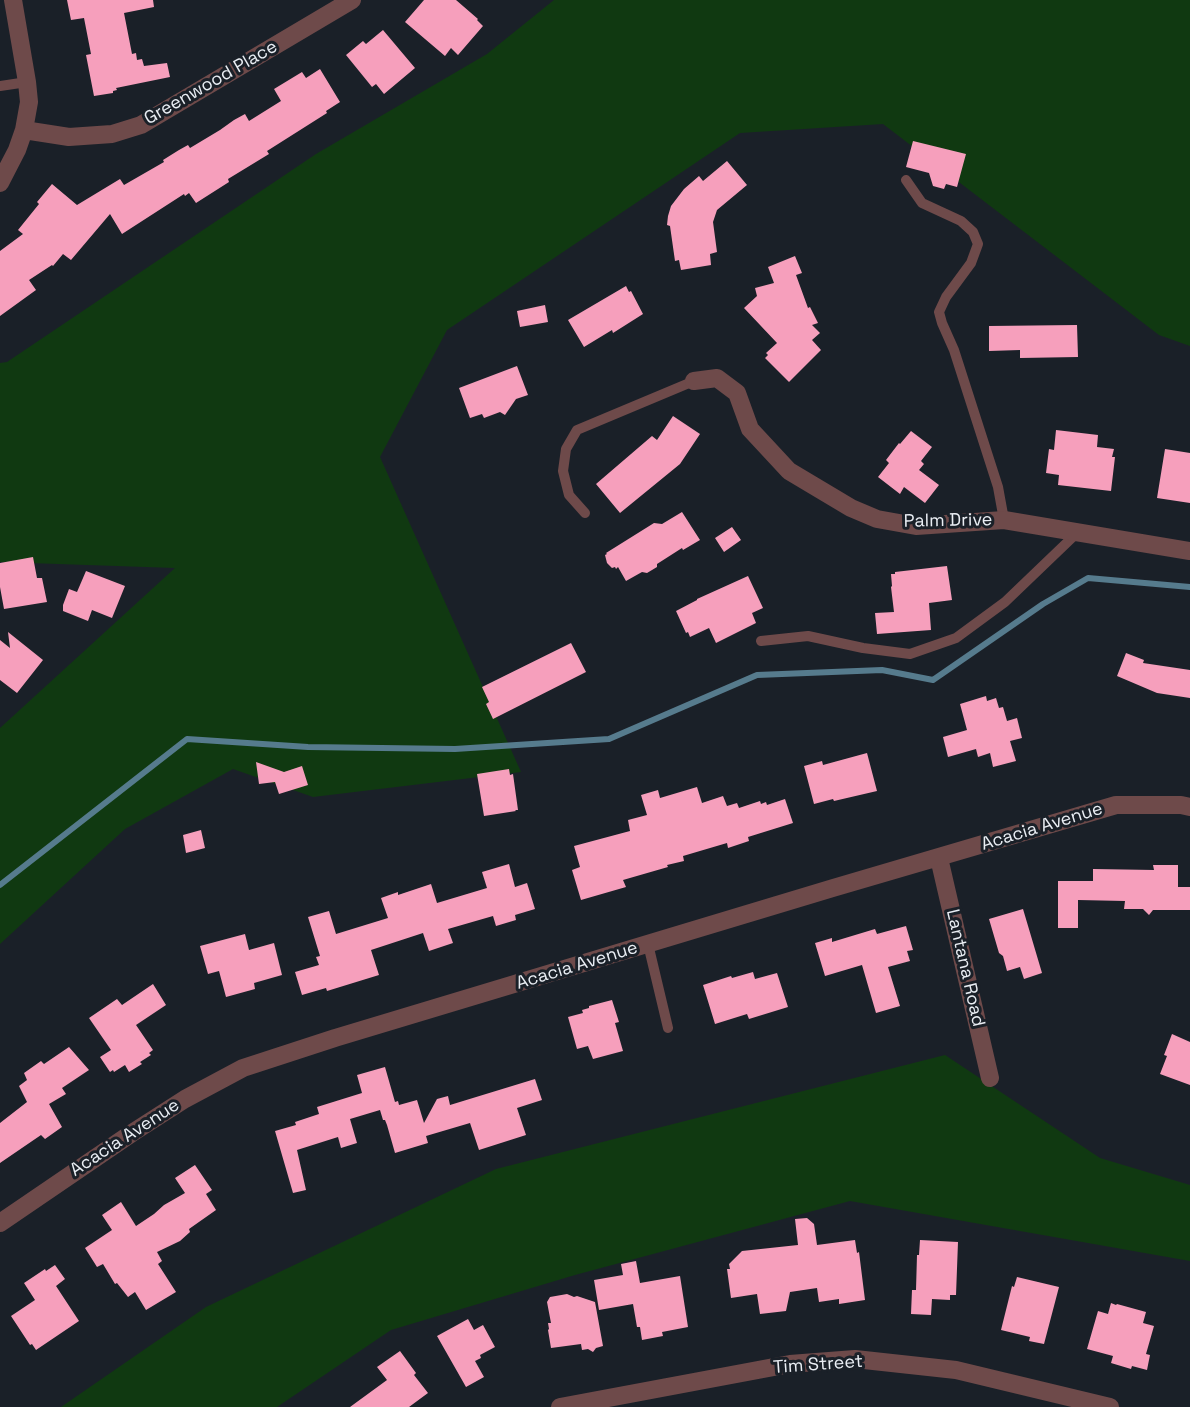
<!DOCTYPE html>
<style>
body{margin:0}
canvas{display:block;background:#1a2028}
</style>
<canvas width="1190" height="1407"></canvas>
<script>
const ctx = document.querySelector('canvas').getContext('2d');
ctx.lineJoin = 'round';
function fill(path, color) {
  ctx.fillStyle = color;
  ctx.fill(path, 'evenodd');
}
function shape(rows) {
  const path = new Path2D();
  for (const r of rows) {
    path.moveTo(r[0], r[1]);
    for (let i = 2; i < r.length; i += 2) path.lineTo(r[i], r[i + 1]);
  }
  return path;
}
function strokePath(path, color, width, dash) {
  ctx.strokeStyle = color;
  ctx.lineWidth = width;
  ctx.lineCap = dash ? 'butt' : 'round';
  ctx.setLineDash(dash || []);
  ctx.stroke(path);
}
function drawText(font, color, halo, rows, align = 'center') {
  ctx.font = font + ' "Space Grotesk",sans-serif';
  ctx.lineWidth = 6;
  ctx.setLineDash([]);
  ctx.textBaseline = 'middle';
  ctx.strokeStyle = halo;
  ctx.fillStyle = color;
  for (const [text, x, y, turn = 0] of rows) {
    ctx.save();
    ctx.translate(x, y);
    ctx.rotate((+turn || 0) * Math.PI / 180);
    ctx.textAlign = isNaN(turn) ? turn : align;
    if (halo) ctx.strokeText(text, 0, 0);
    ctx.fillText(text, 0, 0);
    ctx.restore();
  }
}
fill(shape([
 [554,0,1190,0,1190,346,1159,335,883,124,740,133,447,330,380,457,521,772,313,797,233,769,125,829,0,944,0,728,175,568,0,562,0,363,7,362,316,154,487,54],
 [945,1055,1100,1158,1190,1185,1190,1261,850,1201,575,1275,391,1330,277,1407,61,1407,206,1307,496,1169]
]), '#103911');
strokePath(shape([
 [0,885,187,739,308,747,455,749,609,739,757,675,882,670,933,680,1043,604,1088,578,1190,587]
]), '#567b8d', 6);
fill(shape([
 [67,0,153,0,154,7,124,13,132,54,136,53,137,60,142,59,144,66,167,63,170,77,116,88,117,90,113,91,113,93,94,96,86,55,91,54,84,18,71,20],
 [424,0,456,0,478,19,477,20,483,26,458,55,451,48,445,56,405,22],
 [383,30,415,68,384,94,376,84,372,87,346,55,363,41,366,44],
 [320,69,340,102,326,111,327,113,267,151,269,154,228,179,229,182,196,203,189,193,185,196,184,194,122,234,110,214,71,260,63,254,53,266,52,265,29,280,36,290,0,316,0,251,23,234,18,230,39,204,37,202,52,184,77,205,120,179,124,185,164,162,163,160,179,150,188,145,190,148,220,130,234,120,245,114,249,121,281,101,274,89,302,72,306,78],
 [913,141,966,154,957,187,946,184,944,189,933,186,929,173,906,167],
 [727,161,747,185,717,210,713,222,717,252,710,254,711,265,681,270,679,260,675,261,670,226,667,225,668,216,671,206,684,189,699,176,703,181],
 [795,256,802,273,796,275,808,308,810,307,818,323,812,325,820,333,812,340,821,350,789,382,765,358,768,355,766,353,777,343,744,308,757,296,755,288,774,283,768,267],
 [626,286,629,292,631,291,643,314,613,333,612,330,584,347,568,320],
 [545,305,548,322,520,327,517,311],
 [1077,325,1078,357,1020,358,1020,350,989,351,989,326],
 [517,366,528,395,516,399,505,415,500,412,484,418,482,414,470,418,459,388],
 [673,416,700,434,680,464,620,513,596,484,652,436,657,440],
 [1056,430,1098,435,1097,447,1114,449,1112,457,1115,457,1111,491,1058,485,1059,475,1046,473,1049,449,1054,450],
 [911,431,932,447,921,461,924,464,919,470,939,485,925,503,904,487,900,494,878,477,889,463,886,460,899,443,900,444],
 [1165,449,1190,453,1190,503,1157,498],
 [682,512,700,540,683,550,682,548,657,564,657,567,647,573,642,572,626,581,618,567,616,569,615,567,612,568,607,563,605,555,607,554,606,553,654,523,662,524],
 [732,527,741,540,724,552,715,538],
 [33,557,37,578,42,578,47,602,4,609,0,587,0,563],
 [947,566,952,600,929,603,931,630,877,634,875,613,894,612,891,587,892,586,891,574,895,574,895,572],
 [86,571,125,586,112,618,92,610,88,621,63,611,63,605,69,589,77,592],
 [748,576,763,608,752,613,756,623,716,643,709,628,690,637,688,632,686,633,676,611,697,600,697,599],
 [8,632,43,660,17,693,0,680,0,640,10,648],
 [571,643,586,672,493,719,486,704,489,702,482,687],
 [1126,653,1144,660,1143,663,1190,670,1190,698,1157,693,1117,676],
 [986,696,987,701,996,698,999,708,1003,707,1007,721,1017,718,1022,738,1010,741,1016,761,993,767,990,753,978,757,976,749,948,757,943,737,967,730,960,704],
 [867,753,877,791,834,801,833,799,814,804,804,766,822,761,823,765],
 [256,762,284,772,302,766,308,785,279,794,275,782,259,784],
 [509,769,510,775,513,774,518,810,515,810,516,811,484,816,477,774],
 [697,787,702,803,723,796,727,806,737,803,739,808,760,801,761,804,766,802,767,805,785,799,793,823,748,837,749,841,728,848,727,843,683,856,684,861,667,865,668,867,623,880,626,887,581,900,572,870,580,867,574,846,630,831,628,820,647,815,641,795,658,790,660,798],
 [201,830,205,848,186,853,183,835],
 [509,864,515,887,527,883,535,909,515,915,516,920,496,926,493,916,448,929,453,943,429,951,423,933,371,950,379,975,327,991,326,988,302,995,295,972,319,965,316,957,320,956,308,917,329,911,336,934,388,918,381,898,398,892,398,895,431,884,437,903,487,888,482,872],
 [1153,865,1178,865,1178,887,1190,887,1190,910,1153,910,1149,915,1143,909,1124,909,1125,901,1078,900,1078,928,1058,928,1058,881,1093,881,1093,869,1154,870],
 [1023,909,1042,973,1024,979,1020,967,1007,971,1003,956,999,953,989,919],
 [906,926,913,950,907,951,910,961,888,967,900,1006,876,1013,862,965,825,976,815,943,832,938,832,942,875,929,877,934],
 [245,934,249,950,274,943,282,975,254,983,255,989,226,997,219,971,208,974,200,946],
 [753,972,755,979,777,973,788,1007,749,1019,747,1014,715,1024,703,985,731,976,732,978],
 [153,984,166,1005,136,1025,153,1050,149,1053,151,1055,140,1062,142,1064,129,1072,125,1065,114,1072,113,1070,110,1072,100,1057,111,1050,89,1018,117,999,122,1005],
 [612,1000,619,1022,615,1023,623,1051,593,1059,588,1046,577,1049,568,1017,583,1013,582,1010,589,1008,589,1006],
 [1172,1034,1190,1042,1190,1085,1160,1074,1167,1056,1164,1055],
 [69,1047,89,1070,62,1088,66,1094,49,1104,62,1127,45,1139,41,1135,0,1163,0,1123,27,1102,19,1086,27,1080,24,1073,41,1061,44,1064],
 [385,1067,395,1102,398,1101,399,1105,417,1100,424,1123,437,1099,448,1096,450,1105,535,1079,542,1100,517,1108,526,1135,479,1150,470,1123,426,1136,428,1143,395,1153,387,1125,385,1120,383,1120,380,1110,350,1119,357,1143,341,1148,338,1137,297,1150,306,1190,293,1193,275,1131,296,1125,295,1122,319,1114,317,1107,362,1093,357,1075],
 [195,1165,212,1190,206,1194,216,1210,189,1229,190,1232,180,1241,157,1252,162,1261,158,1264,176,1292,146,1310,135,1292,128,1297,117,1283,115,1284,103,1264,97,1267,85,1248,112,1230,102,1215,121,1202,136,1226,154,1214,164,1205,185,1193,175,1178],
 [807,1218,814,1224,817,1245,855,1240,857,1253,859,1252,865,1300,839,1304,839,1299,819,1302,817,1288,790,1292,786,1311,760,1314,757,1294,731,1298,727,1269,730,1269,729,1264,742,1251,798,1245,795,1219],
 [920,1240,958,1242,956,1295,950,1295,950,1300,932,1299,931,1315,911,1314,912,1290,916,1290,917,1255,919,1255],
 [636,1261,640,1283,680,1276,688,1327,662,1332,663,1336,642,1340,640,1327,637,1327,633,1304,599,1310,594,1280,623,1275,621,1264],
 [55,1265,65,1279,56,1286,79,1321,36,1350,32,1344,30,1345,11,1316,35,1300,24,1283,45,1269,46,1271],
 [1017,1277,1059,1287,1044,1344,1029,1341,1030,1337,1001,1330,1012,1286,1014,1287],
 [567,1294,574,1297,577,1296,595,1302,603,1346,596,1348,593,1352,588,1349,582,1350,581,1344,551,1348,548,1330,549,1329,548,1323,551,1323,547,1302,550,1297],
 [1111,1303,1116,1305,1117,1304,1146,1312,1143,1323,1154,1326,1146,1354,1150,1355,1147,1370,1132,1366,1131,1369,1111,1363,1113,1356,1087,1349,1098,1311,1108,1314],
 [468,1319,474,1330,483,1325,495,1347,480,1355,481,1358,475,1361,484,1377,466,1387,437,1336],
 [400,1351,416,1373,414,1375,428,1393,409,1407,350,1407,387,1380,377,1367]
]), '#f69fbc');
strokePath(shape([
 [0,86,27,82],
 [906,180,922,203,961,221,973,232,978,244,971,263,946,297,939,312,942,323,954,350,998,487,1004,520],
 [585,513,569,495,563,471,566,449,577,430,694,381],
 [761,641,808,636,863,648,910,654,956,638,1005,602,1078,532],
 [648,944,668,1028]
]), '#6e4a4a', 10);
strokePath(shape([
 [24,130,69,137,112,134,141,125,352,0],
 [0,183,17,150,24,130,29,102,27,82,13,0],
 [694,381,717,378,737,393,750,429,789,471,851,508,877,519,916,526,1004,520,1190,551],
 [939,858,990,1078],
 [0,1223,132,1133,185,1099,243,1068,335,1038,833,888,1116,805,1181,805,1190,807]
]), '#6e4a4a', 18);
strokePath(shape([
 [560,1407,790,1364,855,1359,956,1370,1110,1407]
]), '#6e4a4a', 18);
drawText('18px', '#eaeef4', '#1a2028', [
 ["Greenwood Place",211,83,-30],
 ["Palm Drive",948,521,-1],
 ["Acacia Avenue",1042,827,-17],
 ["Acacia Avenue",577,966,-17],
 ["Lantana Road",965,968,77],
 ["Acacia Avenue",125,1138,-33],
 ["Tim Street",818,1365,-4]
]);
</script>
